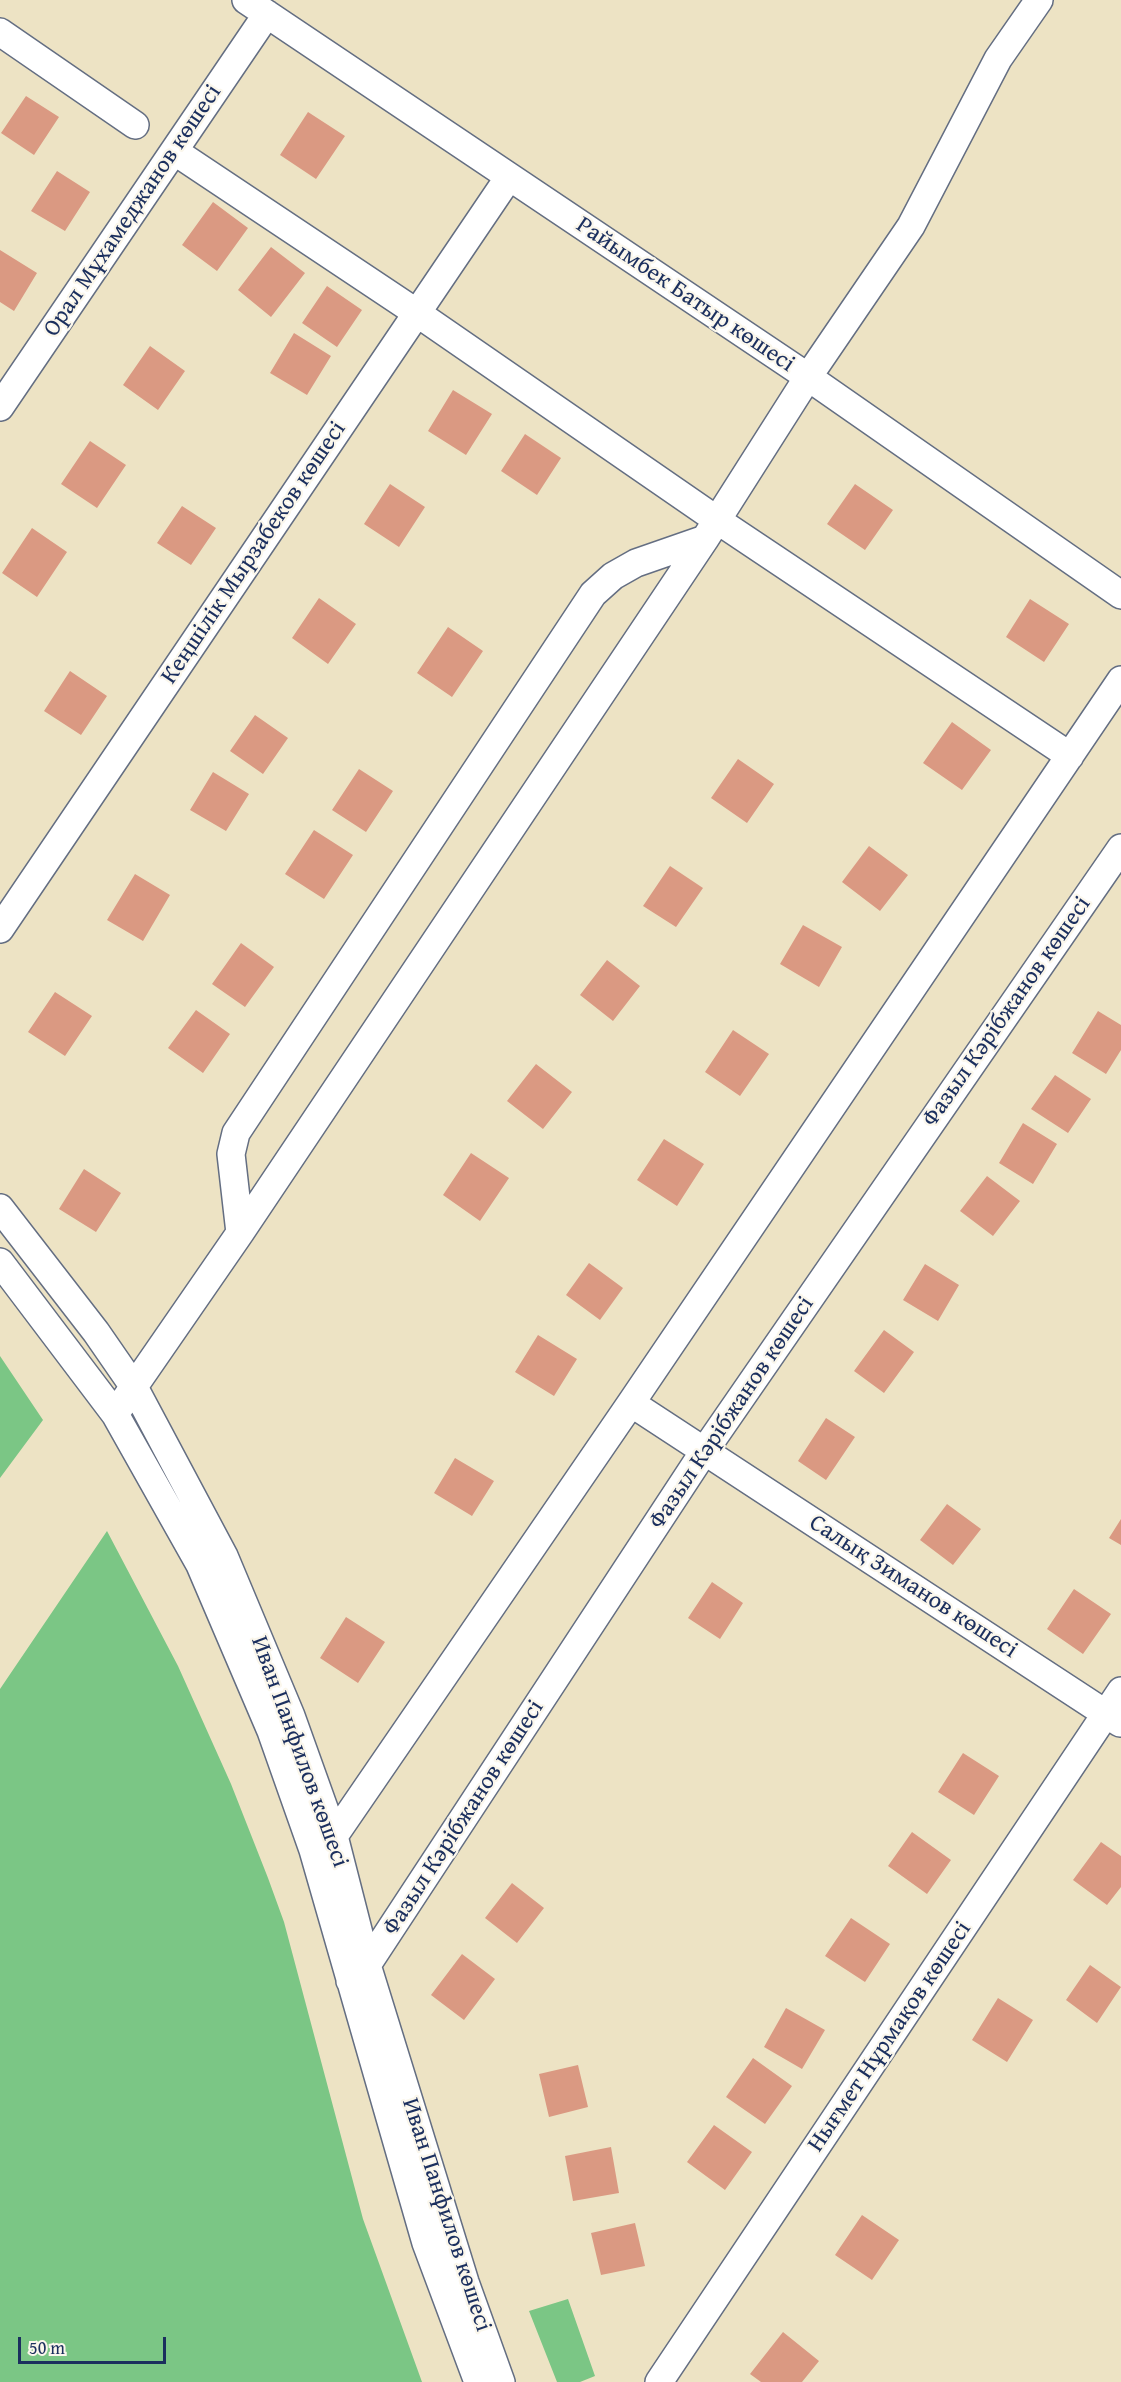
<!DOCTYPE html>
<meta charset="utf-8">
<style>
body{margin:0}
#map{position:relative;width:1121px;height:2382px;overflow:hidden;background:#ede3c4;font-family:"Gentium Book Plus",serif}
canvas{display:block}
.scale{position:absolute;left:18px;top:2337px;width:148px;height:27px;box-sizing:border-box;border:3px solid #1b2f5e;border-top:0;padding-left:8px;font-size:18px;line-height:21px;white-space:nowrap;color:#1b2f5e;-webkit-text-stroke:4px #fbf7ec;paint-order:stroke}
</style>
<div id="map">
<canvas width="1121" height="2382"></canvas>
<div class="scale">50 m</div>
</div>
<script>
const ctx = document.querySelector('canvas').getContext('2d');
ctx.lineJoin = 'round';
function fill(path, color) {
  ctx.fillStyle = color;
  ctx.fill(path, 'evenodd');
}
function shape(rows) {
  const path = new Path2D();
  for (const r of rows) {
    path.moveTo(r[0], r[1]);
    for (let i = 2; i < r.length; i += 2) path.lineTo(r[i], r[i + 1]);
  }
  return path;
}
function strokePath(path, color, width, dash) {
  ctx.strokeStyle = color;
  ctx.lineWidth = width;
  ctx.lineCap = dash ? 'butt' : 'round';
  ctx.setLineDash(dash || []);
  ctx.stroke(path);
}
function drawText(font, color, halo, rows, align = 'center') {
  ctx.font = font + ' "Gentium Book Plus",serif';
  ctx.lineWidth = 4.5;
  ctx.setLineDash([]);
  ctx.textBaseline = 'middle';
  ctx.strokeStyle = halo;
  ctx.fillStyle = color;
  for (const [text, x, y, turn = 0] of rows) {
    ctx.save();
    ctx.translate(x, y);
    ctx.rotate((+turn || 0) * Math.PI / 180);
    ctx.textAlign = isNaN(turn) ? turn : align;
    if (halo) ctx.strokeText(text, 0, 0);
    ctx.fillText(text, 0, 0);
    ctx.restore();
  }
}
fill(shape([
 [0,1356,43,1420,0,1478],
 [107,1531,178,1666,231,1784,268,1878,284,1922,363,2219,422,2382,0,2382,0,1689],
 [568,2299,595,2376,580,2382,557,2382,529,2311]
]), '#7bc685');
fill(shape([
 [26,96,59,117,34,155,1,133],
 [308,112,345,136,316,179,280,155],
 [57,171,90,192,65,231,31,211],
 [213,202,248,228,217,271,182,245],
 [271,247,305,273,271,317,238,290],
 [0,250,37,273,14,311,0,302],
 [327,286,362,310,337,347,302,323],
 [294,333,331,356,307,395,270,373],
 [150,346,185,371,158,410,123,385],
 [453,390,492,414,466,455,428,431],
 [525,434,561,458,537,495,501,471],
 [90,441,126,465,97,508,61,484],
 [390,484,425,507,399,547,364,524],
 [855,484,893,510,865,550,827,524],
 [182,506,216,528,191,565,157,543],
 [32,528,67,552,37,597,2,573],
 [319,598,356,624,328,664,292,638],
 [1030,599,1069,624,1044,662,1006,637],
 [448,627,483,651,452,697,417,673],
 [70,671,107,696,81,735,44,711],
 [255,715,288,738,263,774,230,751],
 [952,722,991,750,962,790,923,763],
 [738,759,774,784,747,823,711,798],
 [359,769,393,791,366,832,332,810],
 [213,772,249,794,226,831,190,810],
 [314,830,353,855,324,899,285,874],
 [869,846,908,875,880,911,842,882],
 [670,866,703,888,676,927,643,906],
 [135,874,170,895,143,941,107,920],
 [803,925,842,947,819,987,780,964],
 [241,943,274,967,245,1007,212,984],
 [607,960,640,986,613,1021,580,995],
 [55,992,92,1016,65,1056,28,1032],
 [196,1010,230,1034,203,1073,168,1048],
 [1098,1011,1121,1025,1121,1050,1106,1074,1072,1053],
 [733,1030,769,1054,740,1096,705,1072],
 [536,1064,572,1092,543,1129,507,1101],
 [1055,1075,1091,1099,1068,1133,1031,1109],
 [1023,1123,1057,1144,1033,1184,999,1163],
 [664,1139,704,1164,677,1206,637,1180],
 [471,1153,509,1178,480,1221,443,1195],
 [84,1169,121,1193,96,1232,59,1209],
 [987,1176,1020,1201,993,1236,960,1211],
 [589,1263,623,1288,600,1320,566,1295],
 [925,1264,959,1285,938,1321,903,1300],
 [884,1330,914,1352,884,1393,854,1371],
 [538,1335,577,1359,554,1396,515,1372],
 [826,1418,855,1437,826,1480,798,1461],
 [455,1458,494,1481,472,1516,434,1493],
 [947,1504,981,1529,953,1565,920,1540],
 [1121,1519,1121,1545,1109,1538],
 [712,1582,743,1603,720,1639,688,1618],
 [1074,1589,1111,1614,1083,1654,1047,1629],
 [346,1617,385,1642,358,1683,320,1658],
 [963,1753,999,1776,974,1815,938,1792],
 [912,1832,951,1860,927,1894,888,1866],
 [1101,1842,1121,1856,1121,1887,1107,1905,1073,1880],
 [512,1883,544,1908,517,1943,485,1918],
 [851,1918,890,1944,865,1982,825,1956],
 [462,1954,495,1979,464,2020,431,1995],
 [1090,1965,1121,1987,1097,2023,1066,2000],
 [998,1998,1033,2020,1007,2062,972,2040],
 [786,2008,825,2030,802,2069,764,2047],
 [753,2058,792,2086,765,2124,726,2097],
 [578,2065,588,2107,549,2117,539,2074],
 [714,2125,752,2152,725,2190,687,2162],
 [611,2147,619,2193,573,2201,565,2156],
 [862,2215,899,2240,872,2280,835,2255],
 [635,2223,645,2266,601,2275,591,2233],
 [783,2332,819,2361,802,2382,761,2382,750,2374]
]), '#da9982');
const minor = shape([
 [246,0,808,377,1121,595],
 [0,32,135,125],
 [174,151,417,313,717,520,1070,756],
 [0,407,267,14],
 [0,929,509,177],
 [0,1208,96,1332,134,1387,224,1556,291,1716,334,1836,367,1965,465,2282,501,2382],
 [240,1233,231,1154,236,1133,593,594,613,576,636,563,705,539],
 [0,1262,115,1414,200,1565,271,1731,313,1850,426,2243,478,2382],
 [631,1403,1120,1723],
 [115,1414,240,1233,705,539,808,377,911,226,998,59,1039,0],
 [313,1850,334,1836,631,1403,1121,680],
 [350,1981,367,1965,705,1450,1121,848],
 [659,2382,1121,1691]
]);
strokePath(minor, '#646e82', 30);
strokePath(minor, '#fff', 27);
drawText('24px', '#1b2f5e', '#fbf7ec', [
 ["Орал Мұхамеджанов көшесі",133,211,-56],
 ["Райымбек Батыр көшесі",685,295,34],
 ["Кеңшілік Мырзабеков көшесі",254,553,-56],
 ["Фазыл Кәрібжанов көшесі",1007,1012,-55],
 ["Фазыл Кәрібжанов көшесі",732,1413,-56],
 ["Салық Зиманов көшесі",913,1587,33],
 ["Иван Панфилов көшесі",299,1752,70],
 ["Фазыл Кәрібжанов көшесі",464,1818,-57],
 ["Нығмет Нұрмақов көшесі",890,2037,-56],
 ["Иван Панфилов көшесі",446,2215,72]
]);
</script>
